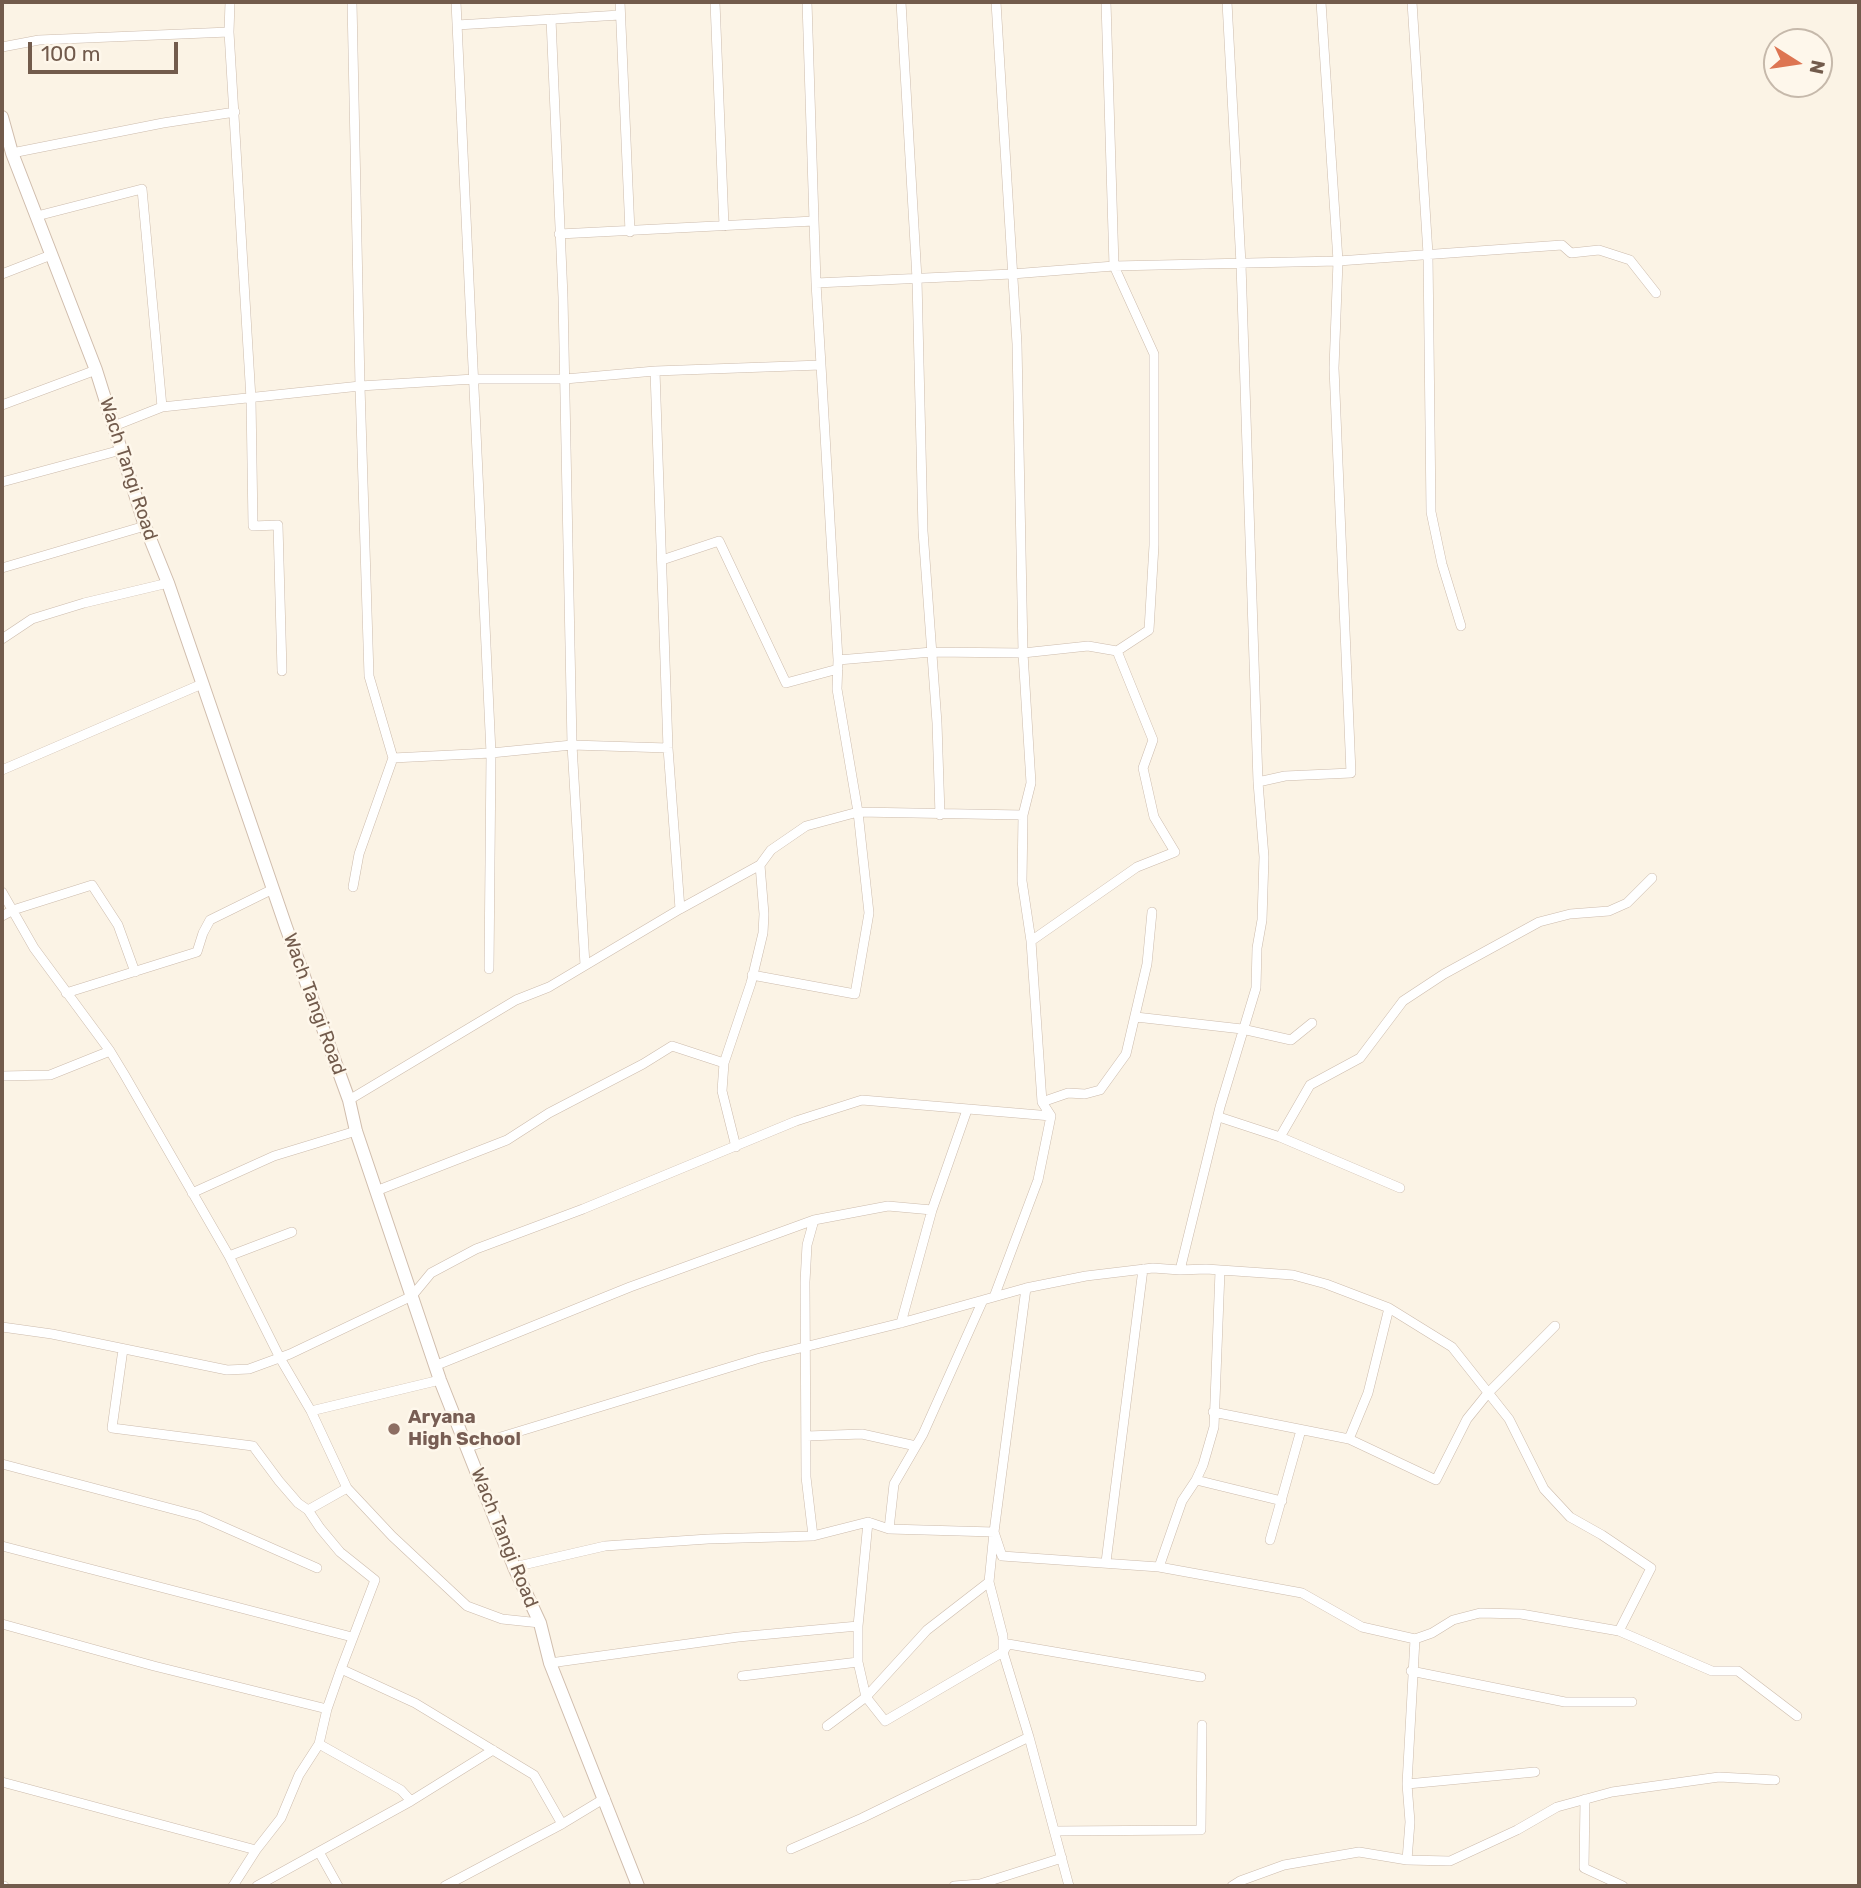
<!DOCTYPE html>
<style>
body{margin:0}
#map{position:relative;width:1861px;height:1888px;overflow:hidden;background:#fbf3e5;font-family:Rubik,sans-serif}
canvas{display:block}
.frame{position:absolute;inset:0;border:4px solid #725b4c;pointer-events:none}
.north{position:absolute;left:1763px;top:28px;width:70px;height:70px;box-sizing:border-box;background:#fef7eb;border:2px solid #c6b9ab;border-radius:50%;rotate:102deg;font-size:19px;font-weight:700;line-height:28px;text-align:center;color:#725b4c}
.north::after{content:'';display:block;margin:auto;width:24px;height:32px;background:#dd7552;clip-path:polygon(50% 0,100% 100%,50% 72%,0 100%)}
.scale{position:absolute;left:28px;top:42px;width:150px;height:32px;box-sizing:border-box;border:4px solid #725b4c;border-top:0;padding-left:9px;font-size:21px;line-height:24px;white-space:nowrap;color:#725b4c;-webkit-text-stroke:5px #fef7eb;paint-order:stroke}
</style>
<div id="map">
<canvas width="1861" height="1888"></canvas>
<div class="frame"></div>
<div class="north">N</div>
<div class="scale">100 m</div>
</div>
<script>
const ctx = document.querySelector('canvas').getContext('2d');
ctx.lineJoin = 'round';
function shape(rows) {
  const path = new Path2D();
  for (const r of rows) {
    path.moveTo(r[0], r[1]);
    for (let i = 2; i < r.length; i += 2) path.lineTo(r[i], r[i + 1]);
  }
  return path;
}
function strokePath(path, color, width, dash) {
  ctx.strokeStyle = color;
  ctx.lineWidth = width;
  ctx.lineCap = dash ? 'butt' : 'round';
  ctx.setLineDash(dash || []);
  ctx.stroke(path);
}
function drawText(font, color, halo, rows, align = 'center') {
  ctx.font = font + ' Rubik,sans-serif';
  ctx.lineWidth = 5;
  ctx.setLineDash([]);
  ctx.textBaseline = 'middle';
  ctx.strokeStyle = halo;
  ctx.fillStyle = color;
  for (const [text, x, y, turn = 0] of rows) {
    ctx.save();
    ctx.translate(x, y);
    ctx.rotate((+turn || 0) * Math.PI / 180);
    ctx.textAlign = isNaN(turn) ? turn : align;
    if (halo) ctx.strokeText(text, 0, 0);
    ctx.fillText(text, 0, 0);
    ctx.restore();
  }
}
const street = shape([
 [230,2,229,32,251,399,253,526,278,525,282,671],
 [352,2,360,386,369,676,393,758,359,854,353,887],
 [456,2,491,753,489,969],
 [620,2,630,232],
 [715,2,724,226],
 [901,2,917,279,923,531,937,723,940,815],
 [1412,2,1428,254,1431,512,1442,564,1461,626],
 [551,19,563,297,572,745,585,965],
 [457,25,620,15],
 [2,47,39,40,229,32],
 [12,153,163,123,235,112],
 [37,216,142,189,162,407],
 [559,234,814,221],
 [2,274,51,255],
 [816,283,1012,274,1114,266,1338,261,1562,245,1571,253,1599,250,1630,260,1656,293],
 [655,371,668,748,680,909],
 [2,405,96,370],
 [114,426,162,407,360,386,474,379,565,379,655,371,821,365,816,283,807,2],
 [2,482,121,450],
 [662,560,719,541,786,683,838,669],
 [2,568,145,526],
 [2,639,32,619,84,603,168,583],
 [838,660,932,652,1023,653,1088,646,1117,651,1149,630,1154,545,1154,354,1114,266,1106,2],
 [393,758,491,753,572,745,668,748],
 [2,770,202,684],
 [1258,782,1285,776,1351,773,1334,368,1338,261,1321,2],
 [2,892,34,948,110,1051,124,1074,229,1256,280,1358,311,1411,347,1488,392,1536,467,1606,502,1619,540,1623],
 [2,916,13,910,92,885,118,925,135,972],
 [1031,941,1137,867,1175,852,1154,817,1143,768,1153,740,1117,651],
 [752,975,855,994,869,913,858,812,837,689,838,660,821,365],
 [66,993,197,952,203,933,210,920,273,889],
 [1136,1017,1242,1029,1291,1040,1312,1023],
 [2,1076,50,1075,110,1051],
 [349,1100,516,1000,549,987,680,909,760,865,771,850,806,826,858,812,1023,815],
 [1042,1102,1068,1093,1085,1094,1100,1090,1126,1054,1147,964,1152,912],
 [1219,1117,1280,1137,1400,1188],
 [1280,1137,1310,1085,1360,1058,1403,1001,1444,974,1539,922,1570,914,1609,911,1627,903,1652,878],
 [736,1147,722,1091,724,1063,751,983,763,933,764,914,760,865],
 [376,1191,507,1140,549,1113,643,1064,672,1046,724,1063],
 [192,1193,274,1156,356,1131],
 [229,1256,292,1232],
 [1180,1270,1220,1107,1256,988,1257,948,1262,920,1264,857,1258,782,1241,264,1227,2],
 [1026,1288,994,1532,989,1582,1003,1636,1003,1652,1029,1737,1069,1886],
 [994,1297,1038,1180,1051,1116,1042,1102,1031,941,1022,881,1023,815,1031,783,1023,653,1017,344,996,2],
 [901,1323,932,1210,967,1110],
 [2,1327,52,1334,227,1370,249,1369,290,1354,412,1296,431,1273,476,1249,583,1209,796,1121,862,1100,1051,1116],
 [123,1349,112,1428,253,1446,279,1481,298,1503,308,1510,320,1528,340,1552,375,1580,341,1669,327,1709,319,1744,299,1775,281,1818,256,1850,233,1886],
 [437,1365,630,1287,814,1220,888,1206,932,1210],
 [311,1411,440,1380],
 [1213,1412,1349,1439,1436,1480,1467,1419,1488,1393,1555,1326],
 [807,1436,862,1434,916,1446],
 [1349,1439,1368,1393,1389,1308],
 [468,1447,760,1358,901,1323,1026,1288,1086,1276,1153,1268,1180,1270,1206,1269,1293,1275,1326,1284,1389,1308,1452,1347,1509,1419,1544,1489,1570,1517,1602,1535,1651,1568,1619,1631],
 [2,1464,199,1516,317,1568],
 [1196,1480,1282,1501],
 [308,1510,347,1488],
 [868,1522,858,1626,858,1662,866,1697,885,1721,1003,1652,1008,1644,1201,1677],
 [889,1529,894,1484,923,1434,983,1300],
 [813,1536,806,1477,805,1282,807,1245,814,1220],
 [1270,1540,1301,1430],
 [2,1546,352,1637],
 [1106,1562,1143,1269],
 [514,1567,605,1546,708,1539,813,1536,868,1522,889,1529,994,1532,1002,1556,1159,1567,1302,1593,1362,1627,1415,1639,1432,1633,1453,1620,1480,1613,1521,1614,1619,1631,1712,1671,1738,1671,1797,1716],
 [1159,1567,1182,1501,1196,1480,1203,1465,1214,1427,1220,1271],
 [2,1624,154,1666,327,1709],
 [550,1663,738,1637,858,1626],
 [341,1669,415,1703,534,1775,562,1824],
 [1411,1671,1565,1702,1632,1702],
 [742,1676,858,1662],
 [827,1726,866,1697,927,1630,989,1582],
 [319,1744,401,1790,411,1801],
 [2,1782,256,1850],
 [1407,1784,1535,1772],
 [1585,1799,1584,1868,1623,1886],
 [1054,1831,1201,1830,1202,1725],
 [791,1849,862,1818,1029,1737],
 [319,1852,338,1886],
 [1407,1860,1410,1822,1407,1784,1415,1639],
 [2,1886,4,1886],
 [257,1886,411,1801,493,1750],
 [445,1886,562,1824,605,1798],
 [954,1886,980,1884,1062,1858],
 [1232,1886,1240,1881,1284,1865,1359,1852,1407,1860,1450,1861,1517,1830,1557,1807,1612,1792,1719,1777,1775,1780]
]);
const secondary = shape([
 [2,117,12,153,96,370,145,526,168,583,286,927,349,1100,356,1131,440,1380,514,1567,540,1623,550,1663,638,1886]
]);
strokePath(street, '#ccbbac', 10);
strokePath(secondary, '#d0bdad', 14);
strokePath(street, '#fff', 9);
strokePath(secondary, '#fff', 12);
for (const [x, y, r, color] of [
 [394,1429,7,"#8d6e63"]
]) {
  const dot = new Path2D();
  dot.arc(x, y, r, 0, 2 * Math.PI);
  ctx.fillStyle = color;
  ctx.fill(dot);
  strokePath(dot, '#fef7eb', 2.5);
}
drawText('19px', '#725b4c', '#fef7eb', [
 ["Wach Tangi Road",128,469,72],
 ["Wach Tangi Road",314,1004,70],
 ["Wach Tangi Road",504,1538,68]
]);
drawText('bold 19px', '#785e54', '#fef7eb', [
 ["Aryana",408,1418],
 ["High School",408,1440]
], 'left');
</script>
